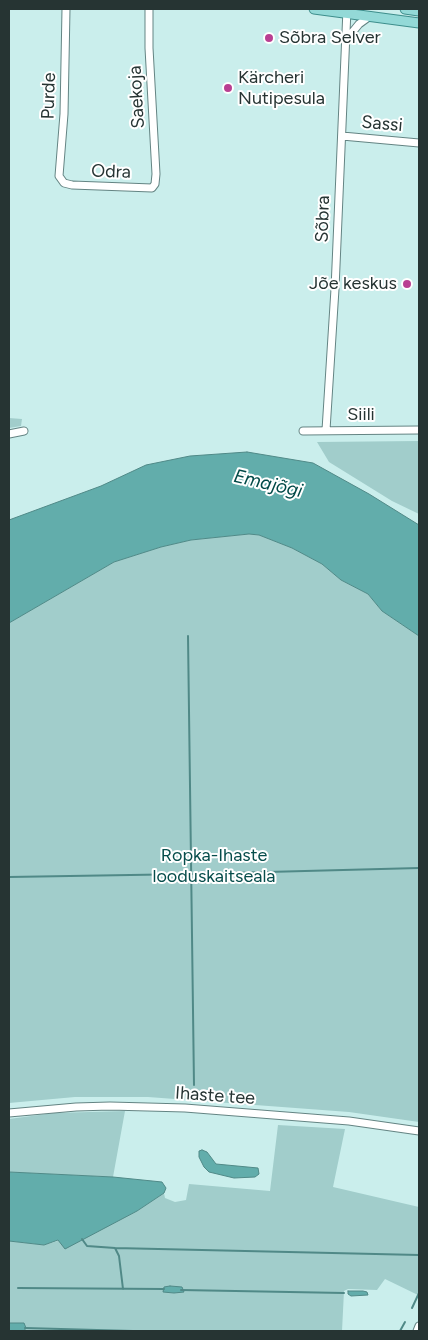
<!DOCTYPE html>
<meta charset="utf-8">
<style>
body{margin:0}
#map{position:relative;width:428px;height:1340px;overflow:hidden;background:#caeeec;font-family:Figtree,sans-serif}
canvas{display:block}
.frame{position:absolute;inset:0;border:10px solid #263433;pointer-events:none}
</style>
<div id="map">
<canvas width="428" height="1340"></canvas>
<div class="frame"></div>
</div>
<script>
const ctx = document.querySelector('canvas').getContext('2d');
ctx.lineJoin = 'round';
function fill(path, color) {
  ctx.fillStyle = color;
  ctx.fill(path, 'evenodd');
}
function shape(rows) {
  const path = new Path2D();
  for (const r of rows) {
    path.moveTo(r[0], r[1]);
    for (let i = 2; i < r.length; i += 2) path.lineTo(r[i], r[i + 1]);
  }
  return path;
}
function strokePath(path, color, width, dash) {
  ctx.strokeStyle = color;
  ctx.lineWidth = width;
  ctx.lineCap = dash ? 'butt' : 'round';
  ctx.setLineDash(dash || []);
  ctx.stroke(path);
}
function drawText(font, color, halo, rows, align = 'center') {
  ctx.font = font + ' Figtree,sans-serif';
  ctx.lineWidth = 4;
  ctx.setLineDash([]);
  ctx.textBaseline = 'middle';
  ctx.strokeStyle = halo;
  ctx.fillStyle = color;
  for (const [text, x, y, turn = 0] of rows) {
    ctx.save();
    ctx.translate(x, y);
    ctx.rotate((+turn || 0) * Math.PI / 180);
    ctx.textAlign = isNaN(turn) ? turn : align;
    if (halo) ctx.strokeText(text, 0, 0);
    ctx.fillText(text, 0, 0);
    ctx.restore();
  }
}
fill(shape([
 [9,418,22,419,21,426,9,428],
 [419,441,419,514,392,501,329,462,317,442],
 [249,534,259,535,292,548,322,564,341,580,368,594,382,611,419,636,419,1122,349,1112,148,1097,75,1097,9,1103,9,623,114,562,161,547,191,540],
 [125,1111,113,1177,9,1172,9,1119,54,1113],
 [278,1125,345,1129,333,1187,419,1207,418,1295,385,1279,377,1290,348,1289,344,1291,342,1331,9,1331,9,1241,44,1245,105,1227,137,1211,164,1193,165,1198,175,1202,186,1200,189,1184,270,1191]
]), '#a1cdcb');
const water = shape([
 [247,452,313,463,369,494,419,525,419,636,382,611,368,594,341,580,322,564,292,548,259,535,249,534,191,540,161,547,114,562,9,623,9,520,101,486,146,465,190,456,247,452],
 [202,1150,207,1152,216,1164,258,1168,259,1174,255,1177,234,1178,209,1172,204,1167,199,1157,199,1151,202,1150],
 [9,1172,113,1177,162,1182,166,1188,164,1193,137,1211,65,1249,58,1240,44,1245,9,1241,9,1172],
 [170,1286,182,1287,184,1292,174,1293,163,1292,164,1287,170,1286],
 [348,1291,363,1291,367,1292,368,1295,351,1296,348,1294,348,1291],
 [9,1323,24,1323,26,1328,24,1331,9,1331,9,1323]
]);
fill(water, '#62adab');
strokePath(water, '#508987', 1);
strokePath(shape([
 [188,636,194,1085],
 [9,877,191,874,419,868],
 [82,1239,87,1246,115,1248,119,1256,123,1289],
 [115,1248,419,1255],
 [18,1288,164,1289],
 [181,1290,344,1293],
 [412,1308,419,1293],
 [25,1328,133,1331],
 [400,1331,405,1322]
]), '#508987', 2);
const minor = shape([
 [66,9,64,114,59,176,64,183,72,185,152,188,155,184,156,174,149,48,149,9],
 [346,40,359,24,370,16],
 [342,136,419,143],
 [326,430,335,289,347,9],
 [303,431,419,430],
 [9,434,24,431],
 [9,1113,76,1107,110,1106,185,1108,349,1121,419,1131],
 [417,1331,419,1326]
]);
const major = shape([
 [314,9,419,23],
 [405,9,419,11]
]);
strokePath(minor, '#648483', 9);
strokePath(major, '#3e8e8c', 11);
strokePath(minor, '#fff', 7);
strokePath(major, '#93d9d7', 9);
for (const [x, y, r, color] of [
 [269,38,5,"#b93f92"],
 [228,88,5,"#b93f92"],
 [407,284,5,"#b93f92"]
]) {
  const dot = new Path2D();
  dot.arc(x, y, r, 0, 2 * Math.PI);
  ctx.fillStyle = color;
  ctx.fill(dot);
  strokePath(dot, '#fff', 2);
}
drawText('18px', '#263433', '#fff', [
 ["Sõbra Selver",279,38],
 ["Kärcheri",238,78],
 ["Nutipesula",238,99],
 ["Jõe keskus",397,284,"right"]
], 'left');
drawText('18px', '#263433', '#fff', [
 ["Purde",49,96,-88],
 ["Saekoja",137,97,-93],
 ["Sassi",382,124,5],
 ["Odra",111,172,2],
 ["Sõbra",323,219,-88],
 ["Siili",361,415],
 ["Ihaste tee",215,1096,4]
]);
drawText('18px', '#064d4b', '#fff', [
 ["Ropka-Ihaste",214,856],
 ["looduskaitseala",214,877]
]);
drawText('italic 19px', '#004947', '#fff', [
 ["Emajõgi",268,484,13]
]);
</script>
